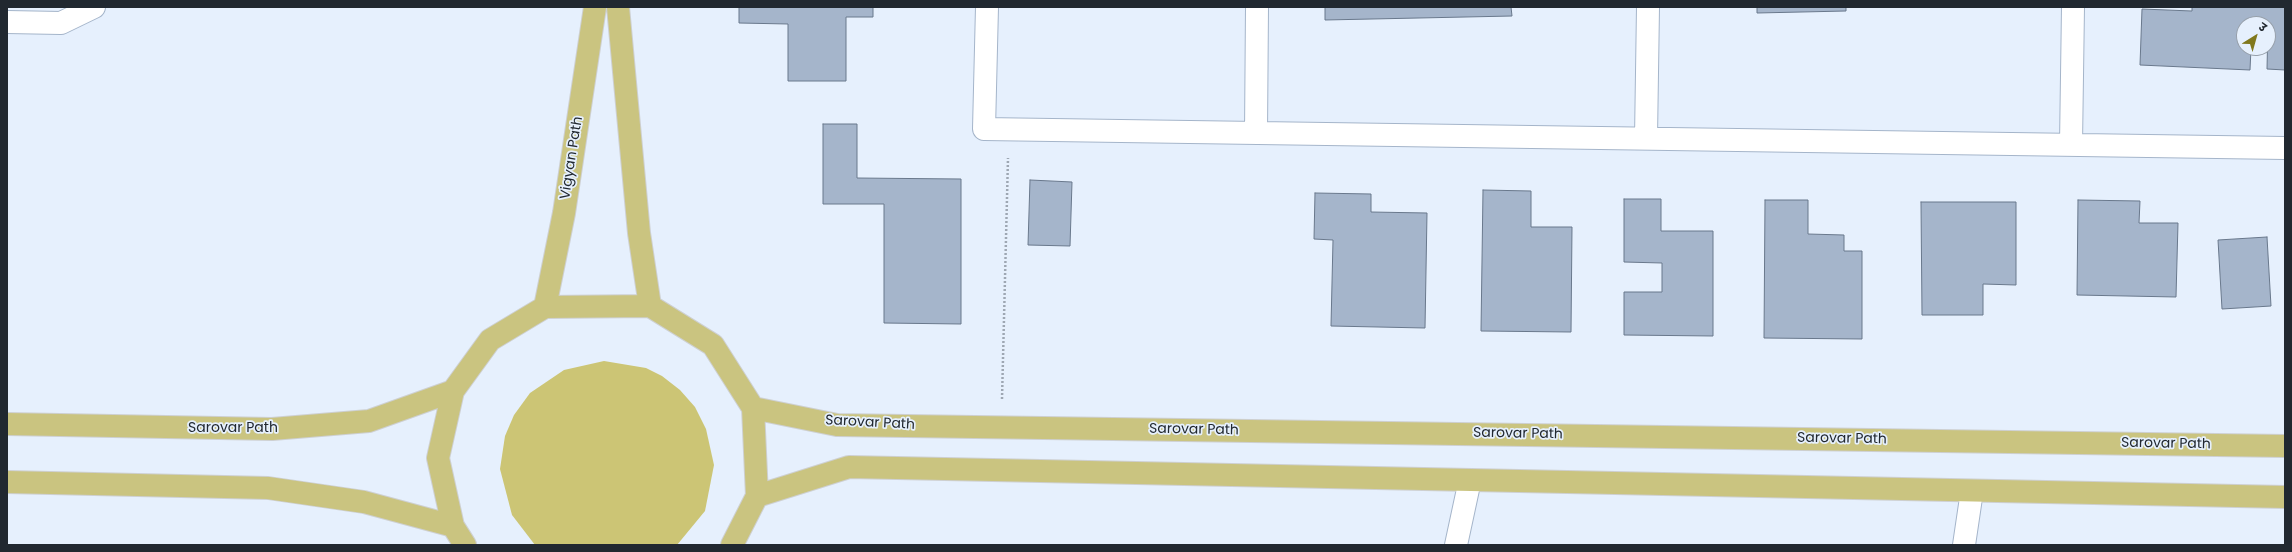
<!DOCTYPE html>
<meta charset="utf-8">
<style>
body{margin:0}
#map{position:relative;width:2292px;height:552px;overflow:hidden;background:#e6f0fd;font-family:Poppins,"Noto Sans Devanagari",sans-serif}
canvas{display:block}
.frame{position:absolute;inset:0;border:8px solid #212830;pointer-events:none}
.north{position:absolute;left:2236px;top:16px;width:40px;height:40px;box-sizing:border-box;background:#e6f0fd;border:1px solid #97a0ab;border-radius:50%;rotate:37deg;font-size:11px;font-weight:700;line-height:16px;text-align:center;color:#212830}
.north::after{content:'';display:block;margin:auto;width:14px;height:18px;background:#80781d;clip-path:polygon(50% 0,100% 100%,50% 72%,0 100%)}
</style>
<div id="map">
<canvas width="2292" height="552"></canvas>
<div class="frame"></div>
<div class="north">उ</div>
</div>
<script>
const ctx = document.querySelector('canvas').getContext('2d');
ctx.lineJoin = 'round';
function fill(path, color) {
  ctx.fillStyle = color;
  ctx.fill(path, 'evenodd');
}
function shape(rows) {
  const path = new Path2D();
  for (const r of rows) {
    path.moveTo(r[0], r[1]);
    for (let i = 2; i < r.length; i += 2) path.lineTo(r[i], r[i + 1]);
  }
  return path;
}
function strokePath(path, color, width, dash) {
  ctx.strokeStyle = color;
  ctx.lineWidth = width;
  ctx.lineCap = dash ? 'butt' : 'round';
  ctx.setLineDash(dash || []);
  ctx.stroke(path);
}
function drawText(font, color, halo, rows, align = 'center') {
  ctx.font = font + ' Poppins,sans-serif';
  ctx.lineWidth = 3.5;
  ctx.setLineDash([]);
  ctx.textBaseline = 'middle';
  ctx.strokeStyle = halo;
  ctx.fillStyle = color;
  for (const [text, x, y, turn = 0] of rows) {
    ctx.save();
    ctx.translate(x, y);
    ctx.rotate((+turn || 0) * Math.PI / 180);
    ctx.textAlign = isNaN(turn) ? turn : align;
    if (halo) ctx.strokeText(text, 0, 0);
    ctx.fillText(text, 0, 0);
    ctx.restore();
  }
}
fill(shape([
 [604,361,646,368,662,376,680,390,695,407,706,429,714,465,705,511,677,545,535,545,512,515,500,469,505,436,514,415,530,393,564,370]
]), '#ccc575');
const building = shape([
 [739,7,873,7,873,17,846,17,846,81,788,81,788,24,739,23,739,7],
 [1325,7,1511,7,1512,16,1325,20,1325,7],
 [1757,7,1846,7,1846,11,1757,13,1757,7],
 [2192,7,2285,7,2285,70,2267,69,2268,24,2244,24,2244,48,2251,48,2250,70,2140,65,2142,9,2192,11,2192,7],
 [823,124,857,124,857,178,961,179,961,324,884,323,884,204,823,204,823,124],
 [1030,180,1072,182,1070,246,1028,245,1030,180],
 [1483,190,1531,191,1531,227,1572,227,1571,332,1481,331,1483,190],
 [1315,193,1371,194,1371,212,1427,213,1425,328,1331,326,1333,240,1314,239,1315,193],
 [1624,199,1661,199,1661,231,1713,231,1713,336,1624,335,1624,292,1662,292,1662,263,1624,262,1624,199],
 [1765,200,1808,200,1808,234,1844,235,1844,251,1862,251,1862,339,1764,338,1765,200],
 [2078,200,2140,201,2139,223,2178,223,2176,297,2077,295,2078,200],
 [1921,202,2016,202,2016,285,1983,284,1983,315,1922,315,1921,202],
 [2267,237,2271,306,2222,309,2218,240,2267,237]
]);
fill(building, '#a5b5cb');
strokePath(building, '#69788c', 1);
const minor = shape([
 [987,7,984,129,2285,148],
 [7,22,61,23,94,7],
 [1256,133,1257,7],
 [1646,138,1648,7],
 [2071,144,2073,7],
 [1456,545,1470,480],
 [1964,545,1972,491]
]);
const major = shape([
 [618,7,639,233,650,306],
 [545,307,564,213,595,7],
 [753,408,837,425,2285,446],
 [7,424,272,429,369,421,453,391],
 [7,482,268,488,364,502,453,526],
 [757,496,849,467,2285,497],
 [465,545,453,526,438,458,453,391,490,340,545,307,650,306,713,345,753,408,757,496,732,545]
]);
strokePath(minor, '#a5b5ca', 24);
strokePath(major, '#ced0d1', 24);
strokePath(shape([
 [1002,399,1008,158]
]), '#9ea7b3', 2.5, [2, 2]);
strokePath(minor, '#fff', 22);
strokePath(major, '#cac480', 22);
drawText('14px', '#212830', '#e6f0fd', [
 ["Vigyan Path",572,158,-81],
 ["Sarovar Path",870,423,3],
 ["Sarovar Path",233,428],
 ["Sarovar Path",1194,430,1],
 ["Sarovar Path",1518,434,1],
 ["Sarovar Path",1842,439,1],
 ["Sarovar Path",2166,444,1]
]);
</script>
